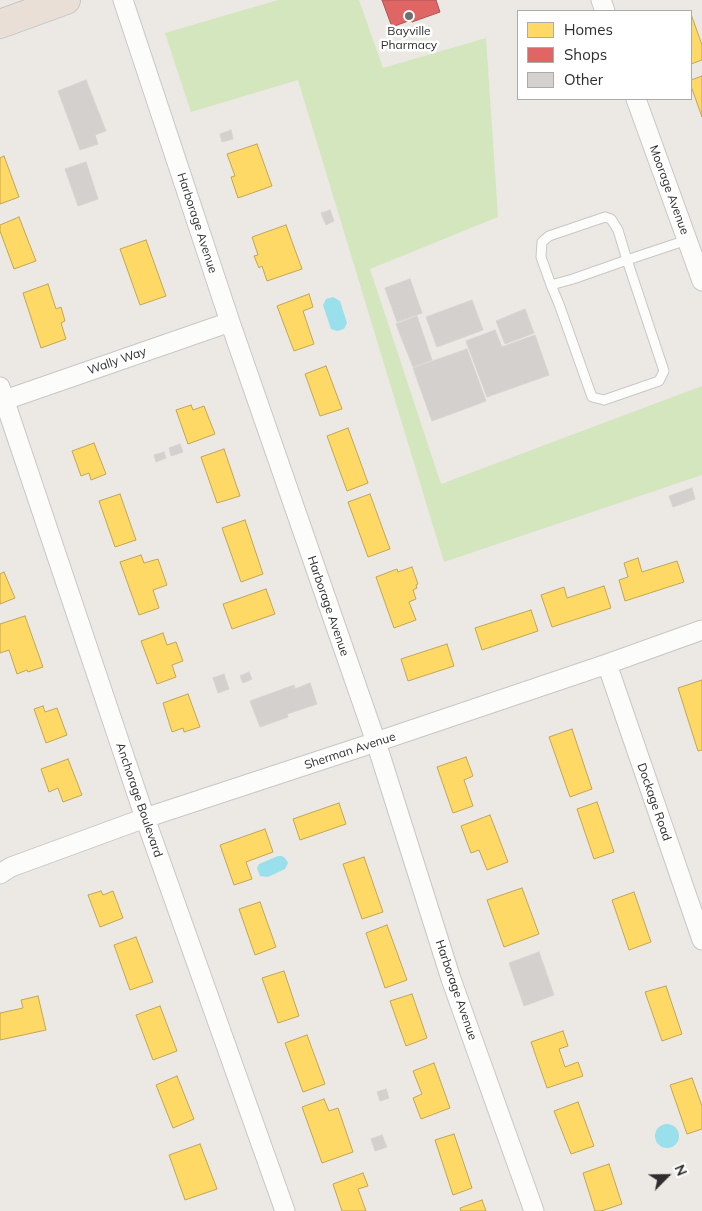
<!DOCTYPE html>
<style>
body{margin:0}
#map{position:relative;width:702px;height:1211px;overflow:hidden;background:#ece8e4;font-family:Mulish,sans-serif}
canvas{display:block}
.legend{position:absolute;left:517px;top:10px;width:175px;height:90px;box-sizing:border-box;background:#fff;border:1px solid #ababab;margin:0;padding:6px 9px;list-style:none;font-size:15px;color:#2e2e2e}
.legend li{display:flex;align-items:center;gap:10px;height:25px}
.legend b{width:25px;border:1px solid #ababab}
.north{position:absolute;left:642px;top:1151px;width:50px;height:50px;-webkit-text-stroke:4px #fff;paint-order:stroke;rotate:67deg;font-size:14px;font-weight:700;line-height:20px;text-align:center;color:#2e2e2e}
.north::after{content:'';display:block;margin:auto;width:18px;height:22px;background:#2e2e2e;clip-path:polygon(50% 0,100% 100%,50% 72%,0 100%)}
</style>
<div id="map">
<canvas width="702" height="1211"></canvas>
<ul class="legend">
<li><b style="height:14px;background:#ffd966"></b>Homes</li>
<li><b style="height:14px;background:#e06666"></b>Shops</li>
<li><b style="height:14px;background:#d3d0cd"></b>Other</li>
</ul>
<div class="north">N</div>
</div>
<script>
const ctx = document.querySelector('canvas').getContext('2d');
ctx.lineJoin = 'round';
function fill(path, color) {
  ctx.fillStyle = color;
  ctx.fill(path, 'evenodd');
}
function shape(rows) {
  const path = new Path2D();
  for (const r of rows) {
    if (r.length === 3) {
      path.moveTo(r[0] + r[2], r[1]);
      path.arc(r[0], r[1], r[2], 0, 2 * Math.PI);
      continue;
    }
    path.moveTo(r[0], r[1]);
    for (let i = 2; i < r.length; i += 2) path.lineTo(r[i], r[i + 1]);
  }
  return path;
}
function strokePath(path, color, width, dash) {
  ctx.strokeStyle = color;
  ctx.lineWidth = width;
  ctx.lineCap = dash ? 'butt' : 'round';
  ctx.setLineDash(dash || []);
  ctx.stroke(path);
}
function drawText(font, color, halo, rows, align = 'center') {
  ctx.font = font + ' Mulish,sans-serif';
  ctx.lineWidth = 5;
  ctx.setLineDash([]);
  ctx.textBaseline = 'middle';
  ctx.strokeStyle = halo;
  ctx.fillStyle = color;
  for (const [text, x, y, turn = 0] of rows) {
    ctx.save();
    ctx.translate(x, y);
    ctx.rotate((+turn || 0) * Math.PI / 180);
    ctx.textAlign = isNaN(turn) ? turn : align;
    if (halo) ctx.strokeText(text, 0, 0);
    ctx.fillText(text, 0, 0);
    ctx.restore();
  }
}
fill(shape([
 [278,0,359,0,383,68,486,38,498,217,370,269,441,484,702,386,702,475,444,562,298,80,191,112,165,33]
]), '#d3e6be');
fill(shape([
 [333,297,340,301,347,323,344,329,337,331,331,329,323,305,326,299],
 [278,856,282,856,286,859,288,863,285,869,268,877,260,876,257,868,259,864],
 [667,1136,12]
]), '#99e0ec');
const homes = shape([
 [691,14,702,45,702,60,691,64,691,14],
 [702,76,702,117,691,86,691,80,702,76],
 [257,144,272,186,238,198,231,177,235,176,227,154,257,144],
 [4,156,19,197,0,204,0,158,4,156],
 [19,217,36,261,14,269,0,231,0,225,19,217],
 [286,225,302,269,267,281,262,266,259,268,254,256,258,255,252,237,286,225],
 [146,240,166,296,140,305,120,249,146,240],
 [48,284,56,309,61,307,65,321,61,323,66,339,41,348,23,293,48,284],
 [309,294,313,307,303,311,314,344,294,351,277,306,309,294],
 [326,366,342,409,320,416,305,374,326,366],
 [191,405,193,410,204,406,215,434,188,444,176,410,191,405],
 [348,428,368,483,347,491,327,436,348,428],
 [94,443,106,474,91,480,89,473,81,476,72,451,94,443],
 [224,449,240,496,217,503,201,457,224,449],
 [120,494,136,540,115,547,99,501,120,494],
 [370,494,390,549,368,557,348,502,370,494],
 [245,520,263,574,241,582,222,528,245,520],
 [141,555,144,563,158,559,167,585,153,590,159,608,139,615,120,562,141,555],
 [638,558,642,572,677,561,684,582,625,601,619,580,628,577,624,563,638,558],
 [412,567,418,584,416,585,417,588,413,590,416,599,409,602,416,620,394,628,376,577,397,569,398,572,412,567],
 [4,572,15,598,0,604,0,574,4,572],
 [604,586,611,608,552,627,541,595,564,587,567,598,604,586],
 [266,589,275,614,232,629,223,604,266,589],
 [531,610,538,631,482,650,475,628,531,610],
 [25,616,43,667,28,672,27,670,17,674,9,650,0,653,0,624,25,616],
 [163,633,167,645,176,642,183,661,172,665,176,677,157,684,141,641,163,633],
 [447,644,454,666,408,681,401,659,447,644],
 [702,680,702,750,698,751,678,688,702,680],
 [188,694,200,727,184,732,183,728,172,732,163,703,188,694],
 [43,706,45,712,57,708,67,735,46,743,34,709,43,706],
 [572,729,592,789,570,797,549,737,572,729],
 [466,757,473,776,464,780,473,806,453,813,437,767,466,757],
 [68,759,82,795,63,802,58,788,49,792,41,769,68,759],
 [597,802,614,852,594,859,577,809,597,802],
 [339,803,346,824,300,840,293,819,339,803],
 [490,815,508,862,487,870,479,850,471,853,461,826,490,815],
 [265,829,273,852,246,862,252,879,234,885,220,845,265,829],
 [364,857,383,912,362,919,343,864,364,857],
 [522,888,539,934,504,947,487,900,522,888],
 [101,891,103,895,113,891,123,918,100,927,88,895,101,891],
 [634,892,651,942,629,950,612,900,634,892],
 [260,902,276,947,255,955,239,909,260,902],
 [387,925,407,980,385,988,366,933,387,925],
 [136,937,153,982,130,990,114,945,136,937],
 [284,971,299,1016,278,1023,262,978,284,971],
 [666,986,682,1034,662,1041,645,992,666,986],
 [412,994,427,1038,406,1046,390,1001,412,994],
 [38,996,46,1030,0,1040,0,1013,23,1008,21,1000,38,996],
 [160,1006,177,1051,153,1060,136,1015,160,1006],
 [563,1031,568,1046,559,1049,565,1067,578,1062,583,1076,547,1088,531,1042,563,1031],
 [307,1035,325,1084,303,1092,285,1043,307,1035],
 [434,1063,450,1108,421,1119,413,1098,422,1094,413,1071,434,1063],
 [177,1076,194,1119,173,1128,156,1085,177,1076],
 [692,1078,702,1106,702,1129,687,1134,670,1085,692,1078],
 [324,1099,329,1111,338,1108,353,1152,322,1163,302,1107,324,1099],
 [578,1102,594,1146,571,1154,554,1111,578,1102],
 [454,1134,472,1188,453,1195,435,1140,454,1134],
 [200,1144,217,1189,185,1200,169,1155,200,1144],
 [609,1164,622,1204,601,1211,595,1211,583,1173,609,1164],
 [363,1173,368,1186,358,1189,366,1211,342,1211,333,1184,363,1173],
 [482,1200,486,1211,461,1211,460,1208,482,1200]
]);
fill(homes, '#ffd966');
strokePath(homes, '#c0a655', 1);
const shops = shape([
 [382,0,436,0,440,12,412,22,411,20,392,27,382,0]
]);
fill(shops, '#e06666');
strokePath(shops, '#ab5555', 1);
const building = shape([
 [86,80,106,131,95,135,98,144,80,150,58,91,86,80],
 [231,130,233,139,222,142,220,134,231,130],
 [86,162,98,199,78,206,65,169,86,162],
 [330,210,334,221,326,225,321,213,330,210],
 [410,279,422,313,397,322,385,288,410,279],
 [472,300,483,330,437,347,426,317,472,300],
 [525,309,534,333,505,344,496,321,525,309],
 [417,316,432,360,413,367,396,324,417,316],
 [495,330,502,347,535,335,549,375,487,397,466,341,495,330],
 [467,349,486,401,432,421,413,368,467,349],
 [180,444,183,452,171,456,169,448,180,444],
 [164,452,166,458,156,462,154,455,164,452],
 [692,488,695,499,673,507,669,496,692,488],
 [249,672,252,679,243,683,240,676,249,672],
 [224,674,229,689,218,693,213,678,224,674],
 [310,683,317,704,287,714,288,717,260,727,250,701,294,685,295,689,310,683],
 [539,952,554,995,524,1006,509,963,539,952],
 [386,1089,389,1098,380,1101,377,1092,386,1089],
 [382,1135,387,1147,375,1151,371,1139,382,1135]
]);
fill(building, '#d3d0cd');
strokePath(building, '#d7d4d0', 1);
const service = shape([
 [551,285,541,257,542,242,549,236,605,217,611,219,618,230,627,260,664,371,659,381,604,400,592,397,559,304,551,285,573,279,627,260,687,240]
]);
const minor = shape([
 [123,0,230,322,376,742,451,979,534,1211],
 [601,0,605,11],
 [636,99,702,281],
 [0,387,145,818,285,1211],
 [5,400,230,322],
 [607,664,702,940],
 [0,874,11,867,145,818,376,742,607,664,702,630]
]);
const trunk = shape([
 [0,24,66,0]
]);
strokePath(service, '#c8c7c7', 11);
strokePath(minor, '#c8c7c7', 21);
strokePath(trunk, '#c6c5c4', 30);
strokePath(service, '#fcfcfb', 9);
strokePath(minor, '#fcfcfb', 19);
strokePath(trunk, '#e9dfd6', 28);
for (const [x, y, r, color] of [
 [409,16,5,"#706f6e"]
]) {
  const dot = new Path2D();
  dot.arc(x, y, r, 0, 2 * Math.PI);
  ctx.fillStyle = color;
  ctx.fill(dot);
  strokePath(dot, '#fff', 2);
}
drawText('12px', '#2e2e2e', '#fff', [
 ["Bayville",409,31],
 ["Pharmacy",409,45]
]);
drawText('12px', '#2e2e2e', '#fff', [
 ["Moorage Avenue",669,190,70],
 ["Harborage Avenue",197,223,72],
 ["Wally Way",117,361,-19],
 ["Harborage Avenue",328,606,71],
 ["Sherman Avenue",350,751,-18],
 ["Anchorage Boulevard",139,800,71],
 ["Dockage Road",654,802,71],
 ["Harborage Avenue",456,990,71]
]);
</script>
